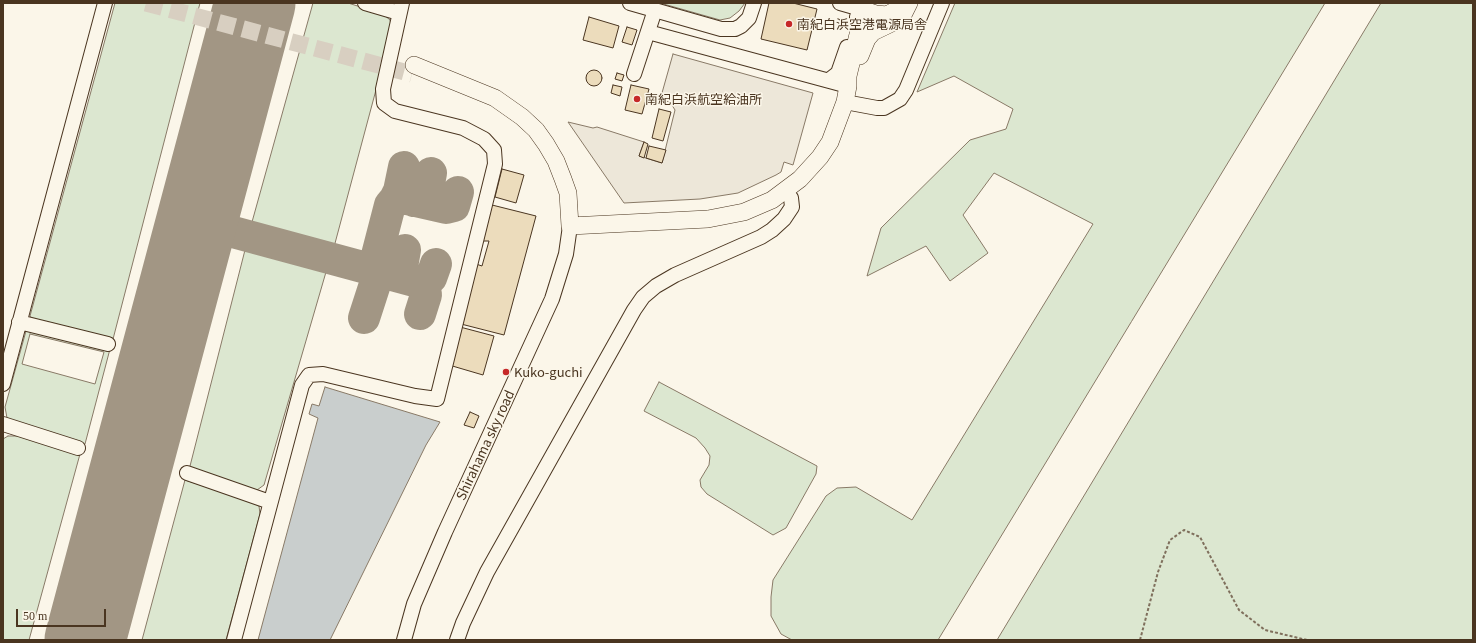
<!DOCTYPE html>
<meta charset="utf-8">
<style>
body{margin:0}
#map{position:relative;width:1476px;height:643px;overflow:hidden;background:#fbf6e9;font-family:Georgia,serif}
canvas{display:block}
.frame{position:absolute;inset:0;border:4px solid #4a3520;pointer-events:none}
.scale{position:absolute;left:16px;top:609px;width:90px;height:18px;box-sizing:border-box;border:2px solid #4a3520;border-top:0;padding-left:5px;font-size:12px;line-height:14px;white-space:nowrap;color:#4a3520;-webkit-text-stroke:3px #fbf6e9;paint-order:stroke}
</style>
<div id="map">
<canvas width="1476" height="643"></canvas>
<div class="frame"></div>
<div class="scale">50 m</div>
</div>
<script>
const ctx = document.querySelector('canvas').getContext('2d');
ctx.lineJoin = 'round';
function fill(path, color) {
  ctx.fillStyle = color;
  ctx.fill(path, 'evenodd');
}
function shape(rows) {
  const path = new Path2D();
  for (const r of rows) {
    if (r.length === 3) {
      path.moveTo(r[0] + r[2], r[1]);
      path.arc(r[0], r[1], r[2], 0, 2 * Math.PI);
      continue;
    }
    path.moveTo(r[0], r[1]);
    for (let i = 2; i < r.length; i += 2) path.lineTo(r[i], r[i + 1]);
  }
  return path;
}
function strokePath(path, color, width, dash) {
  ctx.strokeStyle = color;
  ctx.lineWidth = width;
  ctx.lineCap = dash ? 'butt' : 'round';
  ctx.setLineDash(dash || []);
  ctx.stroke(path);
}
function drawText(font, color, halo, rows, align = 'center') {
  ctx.font = font + ' Georgia,"Noto Sans JP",serif';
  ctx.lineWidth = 3;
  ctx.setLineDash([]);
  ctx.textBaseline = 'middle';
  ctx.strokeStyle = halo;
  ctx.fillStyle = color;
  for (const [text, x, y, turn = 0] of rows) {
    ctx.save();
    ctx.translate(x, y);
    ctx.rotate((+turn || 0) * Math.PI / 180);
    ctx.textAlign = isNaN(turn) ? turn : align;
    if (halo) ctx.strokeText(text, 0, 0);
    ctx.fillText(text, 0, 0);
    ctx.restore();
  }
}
const green = shape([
 [115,3,200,3,112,343,33,322,30,316,115,3],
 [313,3,348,3,383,14,390,20,392,30,334,247,252,222,313,3],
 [660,3,745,3,739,11,730,18,720,20,660,3],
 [955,3,1325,3,938,640,792,640,781,634,771,616,771,597,773,580,826,496,837,488,856,487,912,520,1093,224,994,173,963,215,988,253,950,281,926,246,867,276,881,228,970,140,1006,129,1013,109,954,76,917,92,955,3],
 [1381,3,1473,3,1473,640,997,640,1381,3],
 [245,250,326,272,264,485,257,490,189,470,245,250],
 [30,328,110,349,85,444,82,445,10,422,7,418,5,407,26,331,30,328],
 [30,334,104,352,95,384,22,364,30,334],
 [659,382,817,466,816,474,786,528,773,535,707,494,701,487,700,480,709,465,710,456,705,448,696,438,644,411,659,382],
 [8,436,18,436,80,454,29,640,3,640,3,439,8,436],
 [185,480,248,500,259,506,260,514,226,640,142,640,185,480]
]);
fill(green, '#dce7d0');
strokePath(green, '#887966', 1);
const parking = shape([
 [673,54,813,93,793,165,784,162,781,172,776,175,738,193,700,199,624,203,568,122,593,128,597,127,644,142,639,156,662,163,675,110,670,102,660,100,673,54]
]);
fill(parking, '#ede7d9');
strokePath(parking, '#887966', 1);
const water = shape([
 [325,387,440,422,426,445,330,640,258,640,318,418,309,414,312,404,319,406,325,387]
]);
fill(water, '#c9cecd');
strokePath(water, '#887966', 1);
strokePath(shape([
 [395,199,399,191,404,167],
 [414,201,422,197,428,189,431,173],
 [196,222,418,282,426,282,431,278,436,264],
 [365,267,372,265,376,259,390,205,395,199,402,198,446,208,454,206,458,192],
 [390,274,398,271,402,267,405,250],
 [418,282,425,288,426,295,420,314],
 [364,318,375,284,373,274,365,267]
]), '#a29684', 32);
strokePath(shape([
 [85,640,255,3]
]), '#a29684', 81);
const building = shape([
 [769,3,793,3,817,9,807,50,761,39,769,3],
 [589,17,619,26,613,48,583,40,589,17],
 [627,27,637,30,632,45,622,42,627,27],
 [594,78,8],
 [617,73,624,75,622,81,615,79,617,73],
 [613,85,622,87,620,96,611,93,613,85],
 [631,85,649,89,642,114,625,110,631,85],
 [659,109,671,112,663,141,652,138,659,109],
 [644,142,648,144,644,158,639,156,644,142],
 [649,146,666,150,662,163,646,158,649,146],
 [502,169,524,175,516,203,495,197,502,169],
 [492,205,536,216,504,335,461,324,476,264,482,266,489,241,483,241,492,205],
 [460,327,494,336,483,375,449,365,460,327],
 [470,412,479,416,474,428,464,425,470,412]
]);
fill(building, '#ecdcbc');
strokePath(building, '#4a3520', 1);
strokePath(shape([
 [146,3,412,74]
]), '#d8cfc1', 17, [17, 8]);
const minor = shape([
 [365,3,399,13],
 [630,3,721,29,735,29,741,26,749,18,754,3],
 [840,3,861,9,857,17],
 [648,32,848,86],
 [634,74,655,10],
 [829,80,838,73,847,47],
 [845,102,877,108,884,108,900,99,906,90,942,3],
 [19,322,108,344],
 [3,384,105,3],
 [3,424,78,448],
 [187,473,270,502],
 [234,640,302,385,309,375,323,374,415,396,437,399,495,164,494,150,484,139,463,128,395,111,384,103,383,89,402,3],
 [404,640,414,604,445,532,552,299,566,254,570,226],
 [457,640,463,623,487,572,634,310,643,297,656,286,675,275,761,237,772,230,784,219,792,207,791,198,786,191]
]);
const major = shape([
 [861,9,876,14,887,15,896,10,902,3],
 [860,56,867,39,873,32,896,21,904,13,909,3],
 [414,65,495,98,522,117,536,130,546,144,556,161,563,179,568,193,570,226,708,219,744,212,772,200,800,179,820,157,830,142,845,102,848,86,848,76,861,22,863,3]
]);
strokePath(minor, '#4a3520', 16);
strokePath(major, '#4a3520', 18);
strokePath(shape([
 [1140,640,1158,572,1170,540,1184,530,1200,537,1239,610,1265,630,1307,640]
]), '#7f6f5c', 2, [3, 2]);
strokePath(minor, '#fbf6e9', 14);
strokePath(major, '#fbf6e9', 17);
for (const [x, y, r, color] of [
 [789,24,4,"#c62828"],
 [637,99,4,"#c62828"],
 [506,372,4,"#c62828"]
]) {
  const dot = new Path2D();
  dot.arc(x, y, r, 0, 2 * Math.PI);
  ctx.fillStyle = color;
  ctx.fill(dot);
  strokePath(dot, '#fbf6e9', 1.5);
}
drawText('13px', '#4a3520', '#fbf6e9', [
 ["南紀白浜空港電源局舎",797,24],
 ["南紀白浜航空給油所",645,99],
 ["Kuko-guchi",514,372]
], 'left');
drawText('13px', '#4a3520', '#fbf6e9', [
 ["Shirahama sky road",485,445,-65]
]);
</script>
